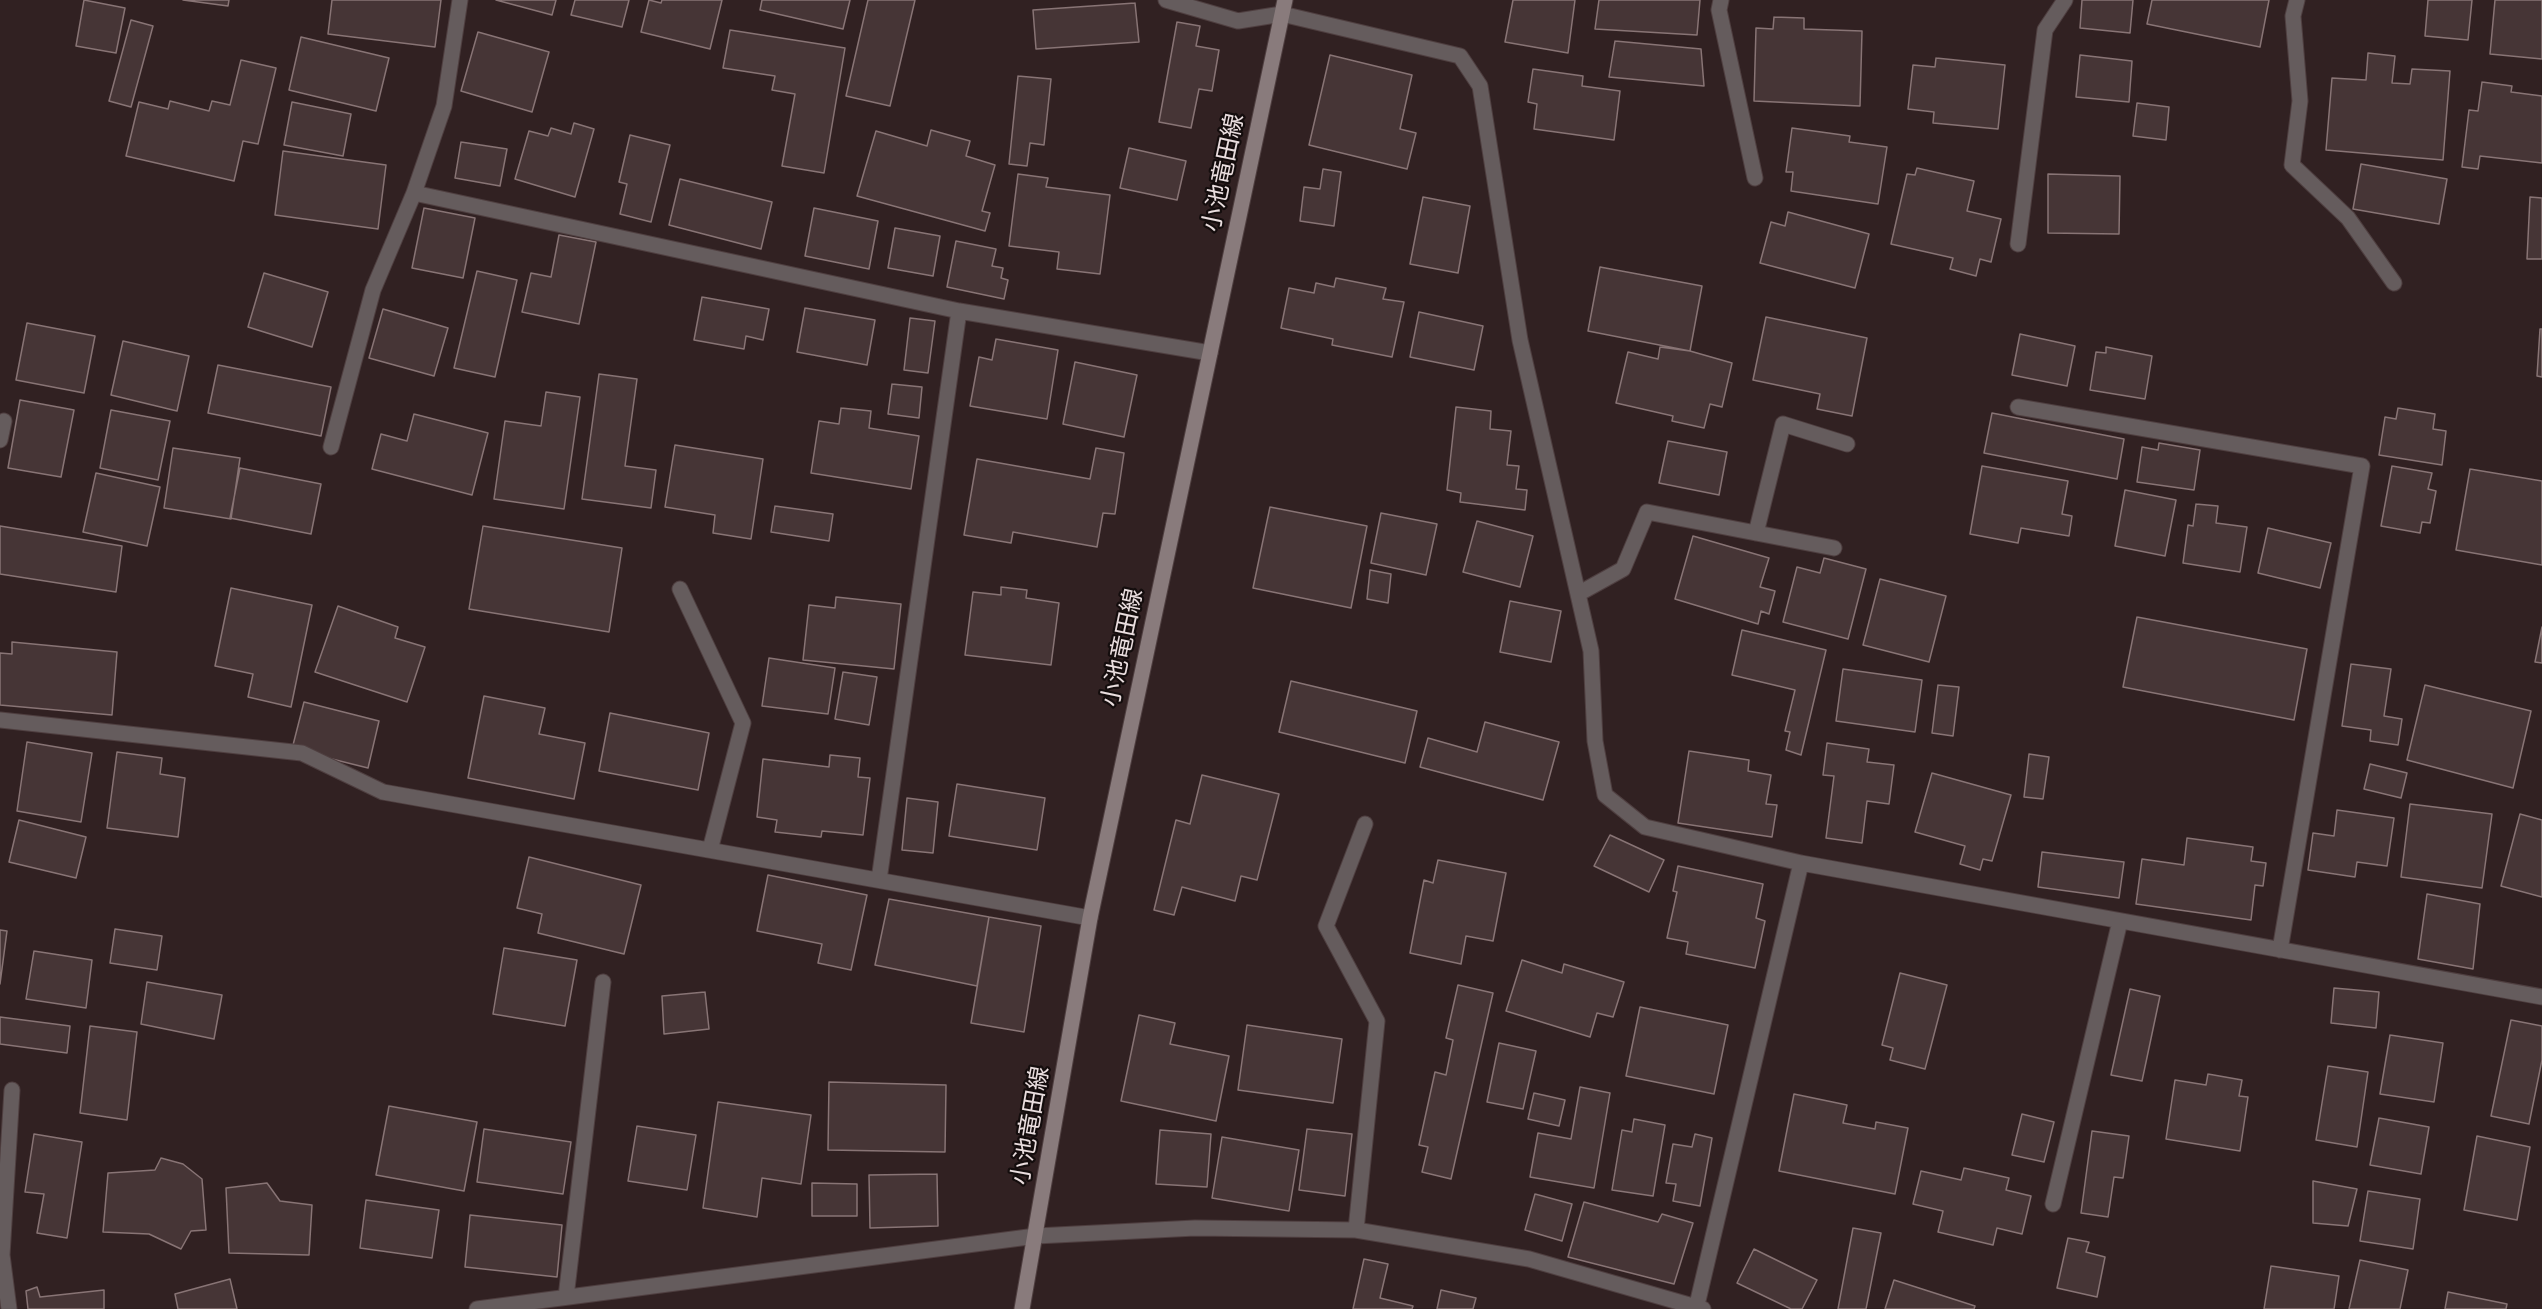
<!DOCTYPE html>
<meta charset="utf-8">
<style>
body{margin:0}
canvas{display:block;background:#312122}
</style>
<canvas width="2542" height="1309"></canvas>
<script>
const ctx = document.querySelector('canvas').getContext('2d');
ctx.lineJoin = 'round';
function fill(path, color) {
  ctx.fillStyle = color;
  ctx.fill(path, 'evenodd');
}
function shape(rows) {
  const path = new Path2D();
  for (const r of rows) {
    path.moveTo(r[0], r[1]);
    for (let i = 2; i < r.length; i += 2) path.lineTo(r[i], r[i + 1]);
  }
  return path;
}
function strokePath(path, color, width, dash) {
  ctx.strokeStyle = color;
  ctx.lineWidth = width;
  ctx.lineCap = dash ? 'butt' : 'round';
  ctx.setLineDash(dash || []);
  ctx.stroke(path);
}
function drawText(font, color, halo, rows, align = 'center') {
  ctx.font = font + ' Jost,"Noto Sans JP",sans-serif';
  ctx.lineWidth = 4.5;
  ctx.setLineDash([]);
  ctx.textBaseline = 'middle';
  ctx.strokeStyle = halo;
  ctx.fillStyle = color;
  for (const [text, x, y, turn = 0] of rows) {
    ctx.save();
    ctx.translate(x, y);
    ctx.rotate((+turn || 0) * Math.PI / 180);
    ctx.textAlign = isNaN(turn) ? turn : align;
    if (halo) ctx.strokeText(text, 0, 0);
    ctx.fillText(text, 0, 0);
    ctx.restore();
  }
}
const building = shape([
 [84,0,125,8,116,53,76,46,84,0],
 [183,0,229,0,228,6,183,0],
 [332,0,441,0,435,47,328,34,332,0],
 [496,0,556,0,552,15,496,0],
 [575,0,629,0,622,27,571,15,575,0],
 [649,0,661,3,662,0,722,0,710,49,641,32,649,0],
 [762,0,850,0,843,29,760,10,762,0],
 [868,0,915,0,890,106,846,96,868,0],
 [1513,0,1575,0,1568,53,1505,42,1513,0],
 [1599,0,1700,0,1697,35,1595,29,1599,0],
 [2082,0,2133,0,2130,33,2080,28,2082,0],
 [2152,0,2269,0,2260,47,2147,24,2152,0],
 [2428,0,2472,0,2468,40,2425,36,2428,0],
 [2495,0,2542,0,2542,59,2490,54,2495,0],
 [1135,3,1139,42,1036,49,1033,10,1135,3],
 [1774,17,1804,18,1804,29,1862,31,1860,106,1754,101,1756,28,1773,29,1774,17],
 [131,20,153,26,131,107,109,101,131,20],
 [1177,22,1200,26,1196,46,1219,50,1212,91,1199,89,1191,128,1159,122,1177,22],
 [730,30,845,48,824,173,782,166,795,94,772,90,775,76,723,68,730,30],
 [478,32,549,52,532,112,461,91,478,32],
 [301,37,389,58,376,111,289,90,301,37],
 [1615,41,1701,49,1704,86,1609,77,1615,41],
 [2368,53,2395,56,2392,83,2410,84,2412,69,2450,71,2443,160,2326,150,2332,78,2366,80,2368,53],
 [1330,55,1412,75,1400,129,1416,133,1407,169,1309,145,1330,55],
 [2080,55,2132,61,2129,102,2076,97,2080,55],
 [1936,58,2005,65,1998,129,1933,123,1934,112,1908,109,1913,65,1935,67,1936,58],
 [241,60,276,68,258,144,243,141,234,181,126,156,139,102,168,109,170,101,209,111,212,101,230,105,241,60],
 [1533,69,1583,76,1582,86,1620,91,1614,140,1534,129,1537,104,1528,102,1533,69],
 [1018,76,1051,79,1044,145,1030,143,1027,166,1009,164,1018,76],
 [2482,82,2512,86,2511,92,2542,96,2542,163,2480,156,2478,169,2462,167,2469,110,2478,111,2482,82],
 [292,102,351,114,343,156,284,145,292,102],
 [2137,103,2169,107,2166,140,2133,136,2137,103],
 [574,123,594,129,575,197,515,179,529,131,548,136,551,128,571,134,574,123],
 [1792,128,1850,136,1849,142,1887,147,1878,204,1791,191,1793,172,1786,172,1792,128],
 [931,130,970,141,966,156,995,165,982,211,990,213,985,231,857,196,876,131,927,146,931,130],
 [630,135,670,145,651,222,620,214,627,184,619,182,630,135],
 [461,142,507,149,500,186,455,178,461,142],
 [1129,148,1186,161,1177,200,1120,188,1129,148],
 [283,151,386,165,378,229,275,215,283,151],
 [2361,164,2447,179,2439,224,2353,209,2361,164],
 [1917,168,1974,181,1967,211,2001,219,1991,262,1980,259,1976,276,1950,269,1953,258,1891,244,1907,174,1915,175,1917,168],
 [1323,169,1341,172,1334,226,1300,221,1304,187,1320,189,1323,169],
 [1018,174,1048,178,1046,187,1110,195,1100,274,1057,269,1059,252,1009,246,1018,174],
 [2048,174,2120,176,2119,234,2048,233,2048,174],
 [680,179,772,202,761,249,669,225,680,179],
 [1423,197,1470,206,1458,273,1410,264,1423,197],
 [2530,197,2542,198,2542,259,2527,259,2530,197],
 [424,208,475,218,463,278,412,268,424,208],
 [814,208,878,221,869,269,805,256,814,208],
 [1788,212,1869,234,1855,288,1760,263,1771,222,1785,226,1788,212],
 [895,228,940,236,933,276,888,268,895,228],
 [559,235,596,242,579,324,522,312,531,273,551,277,559,235],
 [956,241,996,249,992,266,1003,268,1001,278,1008,280,1004,299,947,287,956,241],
 [1600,267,1702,286,1690,351,1588,331,1600,267],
 [477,271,517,280,495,377,454,368,477,271],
 [264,273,328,292,312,347,248,327,264,273],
 [1336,278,1386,288,1383,299,1404,302,1392,357,1332,345,1333,339,1281,328,1289,288,1314,293,1316,283,1334,287,1336,278],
 [702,297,769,309,763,340,746,336,744,349,694,340,702,297],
 [805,308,875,320,867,365,797,352,805,308],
 [383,309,448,328,434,376,369,358,383,309],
 [1419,312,1483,326,1474,370,1410,357,1419,312],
 [1766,317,1867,338,1852,416,1817,409,1820,394,1753,380,1766,317],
 [910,318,935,321,928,373,904,370,910,318],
 [27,323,95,336,84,393,16,380,27,323],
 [2540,329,2542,329,2542,377,2537,376,2540,329],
 [2020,334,2075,346,2067,386,2012,375,2020,334],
 [996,339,1058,350,1047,419,970,406,979,357,992,360,996,339],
 [123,341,189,356,177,411,111,395,123,341],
 [1660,347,1690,351,1732,363,1722,407,1710,404,1704,428,1672,421,1673,416,1616,403,1628,352,1658,359,1660,347],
 [2106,347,2152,356,2145,399,2090,390,2096,352,2106,353,2106,347],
 [1075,362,1137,375,1124,437,1063,424,1075,362],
 [218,365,331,387,321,436,208,413,218,365],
 [599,374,637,379,625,466,656,470,651,508,582,499,599,374],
 [892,384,922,387,919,418,888,414,892,384],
 [546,392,580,397,564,509,494,499,505,421,541,426,546,392],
 [20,400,74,410,61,477,8,468,20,400],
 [1456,407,1491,411,1490,429,1511,431,1507,465,1519,466,1516,489,1527,490,1525,510,1460,502,1461,493,1447,490,1456,407],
 [841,408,871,411,869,428,919,436,911,489,811,473,819,421,839,424,841,408],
 [2398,408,2435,414,2433,429,2446,431,2442,465,2379,455,2385,417,2396,419,2398,408],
 [111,410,170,421,158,480,100,468,111,410],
 [1992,413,2124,439,2117,479,1984,453,1992,413],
 [414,414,488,433,472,495,372,469,381,434,407,441,414,414],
 [1668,441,1727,452,1719,495,1659,483,1668,441],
 [2159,443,2200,450,2194,490,2137,482,2142,447,2158,450,2159,443],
 [675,445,763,459,751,539,713,533,715,515,665,507,675,445],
 [173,448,240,458,231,519,164,508,173,448],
 [1096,448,1124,453,1115,514,1103,513,1097,547,1013,532,1011,543,964,535,977,459,1090,479,1096,448],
 [1982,466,2068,481,2062,514,2072,516,2069,536,2021,528,2018,543,1970,534,1982,466],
 [2392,466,2432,473,2428,489,2436,491,2430,523,2422,522,2420,533,2381,526,2392,466],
 [240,468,321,484,311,534,230,518,240,468],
 [2470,469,2542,481,2542,565,2456,550,2470,469],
 [96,473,160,487,147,546,83,532,96,473],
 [2125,490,2176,500,2165,556,2115,546,2125,490],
 [2196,504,2218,506,2216,523,2247,527,2240,572,2183,563,2188,525,2193,526,2196,504],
 [775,506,833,514,829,541,771,532,775,506],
 [1270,507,1367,526,1351,608,1253,588,1270,507],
 [1381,513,1437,524,1426,575,1371,563,1381,513],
 [1477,521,1533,536,1520,587,1463,572,1477,521],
 [0,526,122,546,116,592,0,574,0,526],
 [483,526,622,548,609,632,469,609,483,526],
 [2268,528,2331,543,2320,588,2258,573,2268,528],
 [1693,536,1769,558,1760,587,1775,591,1769,614,1761,611,1758,624,1675,599,1693,536],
 [1824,558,1866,569,1848,639,1783,622,1797,567,1820,573,1824,558],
 [1370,570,1391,574,1388,603,1367,599,1370,570],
 [1880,579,1946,596,1929,662,1863,645,1880,579],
 [1001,587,1027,590,1026,598,1059,603,1051,665,965,655,973,592,1001,595,1001,587],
 [231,588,312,605,291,707,248,697,253,674,215,666,231,588],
 [836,597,901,604,894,669,803,660,809,605,835,608,836,597],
 [1510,601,1561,611,1551,662,1500,652,1510,601],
 [338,606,398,627,395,638,425,647,407,702,315,672,338,606],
 [2137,617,2307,649,2294,720,2123,687,2137,617],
 [2542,627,2542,663,2535,662,2542,627],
 [1742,630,1826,650,1801,755,1786,750,1790,732,1785,731,1795,690,1732,675,1742,630],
 [12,642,117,652,112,715,0,705,0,653,12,654,12,642],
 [769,658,835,668,828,714,762,706,769,658],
 [2351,664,2391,669,2384,716,2402,719,2398,745,2370,741,2371,730,2342,726,2351,664],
 [1843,669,1922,680,1915,732,1836,721,1843,669],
 [843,672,877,677,869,725,835,719,843,672],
 [1291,681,1417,711,1405,763,1279,732,1291,681],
 [1938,685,1959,687,1953,736,1932,733,1938,685],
 [2425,685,2531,711,2513,788,2407,760,2425,685],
 [484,696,545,708,539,734,585,743,574,799,468,778,484,696],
 [304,702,379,721,368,768,292,749,304,702],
 [610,713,709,733,698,790,599,771,610,713],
 [1485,722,1559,742,1543,800,1420,767,1428,738,1477,752,1485,722],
 [27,742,92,753,81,822,17,811,27,742],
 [1827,743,1869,749,1867,762,1894,765,1889,804,1867,801,1862,843,1826,838,1834,776,1823,775,1827,743],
 [1689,751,1749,760,1748,771,1771,775,1766,804,1777,805,1772,837,1678,823,1689,751],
 [117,752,162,758,160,774,185,778,178,837,107,828,117,752],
 [2029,754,2049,757,2043,799,2024,797,2029,754],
 [830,755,860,758,858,777,870,778,863,835,822,831,821,837,775,832,777,820,757,817,763,759,829,767,830,755],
 [2370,764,2407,773,2401,798,2364,789,2370,764],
 [1932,773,2011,795,1992,861,1983,859,1980,870,1960,864,1965,846,1915,832,1932,773],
 [1202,775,1279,794,1257,880,1241,876,1235,901,1182,887,1174,915,1154,910,1176,820,1190,824,1202,775],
 [957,784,1045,798,1037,850,949,836,957,784],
 [907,798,938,802,933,853,902,850,907,798],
 [2410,804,2492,814,2482,888,2401,877,2410,804],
 [2337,810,2394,818,2387,866,2357,862,2355,877,2308,870,2313,833,2334,836,2337,810],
 [2520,814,2542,820,2542,897,2501,886,2520,814],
 [19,820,86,837,76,878,9,862,19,820],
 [1610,835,1664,860,1649,892,1594,866,1610,835],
 [2187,838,2253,847,2251,861,2266,863,2263,886,2255,885,2251,920,2136,904,2142,859,2184,865,2187,838],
 [2042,852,2124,862,2119,898,2038,887,2042,852],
 [529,857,641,885,624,954,538,933,542,914,517,908,529,857],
 [1438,860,1506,873,1493,941,1466,936,1461,964,1410,953,1424,880,1433,883,1438,860],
 [1678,866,1763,884,1756,918,1765,921,1755,968,1686,954,1688,942,1667,938,1677,892,1673,891,1678,866],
 [768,875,867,895,851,970,818,963,822,944,757,931,768,875],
 [2427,894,2480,904,2473,969,2418,959,2427,894],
 [889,899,989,917,977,986,875,965,889,899],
 [989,917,1041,926,1024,1032,971,1023,989,917],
 [115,929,162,936,157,970,110,963,115,929],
 [0,930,7,931,0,984,0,930],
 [504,948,577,960,565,1026,493,1014,504,948],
 [34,951,92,960,86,1008,26,999,34,951],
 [1522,960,1562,973,1564,964,1624,982,1613,1017,1597,1013,1590,1037,1506,1011,1522,960],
 [1900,973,1947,985,1925,1069,1890,1060,1893,1048,1882,1045,1900,973],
 [147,982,222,995,214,1039,141,1024,147,982],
 [1458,985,1493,993,1451,1179,1422,1172,1428,1147,1419,1145,1435,1072,1446,1075,1453,1040,1446,1038,1458,985],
 [2334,988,2379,992,2376,1028,2331,1023,2334,988],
 [2130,989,2160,996,2142,1081,2111,1075,2130,989],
 [705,992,709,1029,664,1034,662,996,705,992],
 [1640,1007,1728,1025,1714,1094,1626,1076,1640,1007],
 [1139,1015,1175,1023,1170,1044,1229,1056,1216,1121,1121,1101,1139,1015],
 [0,1017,70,1026,67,1053,0,1044,0,1017],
 [2511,1020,2542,1026,2542,1060,2529,1124,2491,1116,2511,1020],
 [1247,1025,1342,1039,1333,1103,1238,1090,1247,1025],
 [90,1026,137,1032,127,1120,80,1113,90,1026],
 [2390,1035,2443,1043,2434,1102,2380,1094,2390,1035],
 [1499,1043,1536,1051,1523,1109,1487,1102,1499,1043],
 [2328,1066,2368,1072,2357,1147,2316,1140,2328,1066],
 [2208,1074,2242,1080,2239,1096,2248,1097,2240,1151,2166,1139,2175,1080,2206,1085,2208,1074],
 [829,1082,946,1085,945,1152,828,1150,829,1082],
 [1580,1087,1610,1093,1594,1188,1530,1177,1538,1133,1571,1139,1580,1087],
 [1534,1093,1565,1100,1559,1126,1528,1119,1534,1093],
 [1794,1094,1847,1105,1843,1123,1875,1129,1876,1122,1908,1128,1895,1194,1779,1171,1794,1094],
 [718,1102,811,1115,801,1184,762,1178,757,1217,703,1208,718,1102],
 [389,1106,477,1122,464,1191,376,1175,389,1106],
 [2022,1114,2054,1122,2044,1162,2012,1155,2022,1114],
 [2379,1118,2429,1127,2421,1174,2370,1165,2379,1118],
 [1634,1119,1665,1125,1653,1196,1612,1190,1622,1130,1632,1132,1634,1119],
 [637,1126,696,1135,687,1190,628,1181,637,1126],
 [484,1129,571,1142,563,1194,477,1182,484,1129],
 [1307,1129,1352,1134,1345,1196,1299,1190,1307,1129],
 [1160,1130,1211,1134,1207,1187,1156,1184,1160,1130],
 [2092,1131,2129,1136,2123,1178,2114,1177,2108,1217,2081,1213,2092,1131],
 [34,1134,82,1142,67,1238,37,1233,44,1194,25,1192,34,1134],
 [1695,1134,1712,1138,1700,1206,1673,1201,1676,1184,1666,1183,1673,1144,1692,1147,1695,1134],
 [2477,1136,2530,1147,2517,1220,2464,1210,2477,1136],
 [1222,1137,1299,1150,1289,1211,1212,1198,1222,1137],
 [161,1158,183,1164,202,1179,206,1230,191,1231,181,1249,149,1234,103,1232,108,1173,155,1170,161,1158],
 [1964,1168,2009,1178,2006,1190,2031,1196,2022,1234,1997,1228,1993,1245,1938,1232,1943,1211,1913,1204,1921,1171,1961,1180,1964,1168],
 [937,1174,938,1226,870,1228,869,1175,937,1174],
 [2313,1181,2357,1189,2348,1226,2313,1223,2313,1181],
 [267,1183,280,1201,312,1205,309,1255,229,1253,226,1188,267,1183],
 [812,1183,857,1184,857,1216,812,1216,812,1183],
 [2368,1191,2420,1199,2413,1249,2360,1241,2368,1191],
 [1535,1194,1572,1204,1562,1241,1525,1230,1535,1194],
 [366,1200,439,1210,432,1258,360,1248,366,1200],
 [1584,1202,1658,1222,1662,1214,1693,1223,1674,1284,1568,1257,1584,1202],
 [470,1215,562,1225,557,1277,465,1267,470,1215],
 [1853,1228,1881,1233,1866,1309,1838,1309,1853,1228],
 [2068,1238,2089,1242,2086,1252,2105,1257,2097,1297,2057,1288,2068,1238],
 [1754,1249,1817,1280,1802,1309,1791,1309,1737,1283,1754,1249],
 [1364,1259,1388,1264,1380,1298,1413,1306,1412,1309,1353,1309,1364,1259],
 [2360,1260,2408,1270,2400,1309,2349,1309,2360,1260],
 [2271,1266,2339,1276,2334,1309,2264,1309,2271,1266],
 [230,1279,237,1309,178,1309,175,1294,230,1279],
 [1894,1280,1975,1306,1974,1309,1885,1309,1894,1280],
 [37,1287,40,1297,104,1290,104,1309,28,1309,26,1291,37,1287],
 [1441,1290,1476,1298,1473,1309,1437,1309,1441,1290],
 [2448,1292,2507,1304,2506,1309,2445,1309,2448,1292]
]);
fill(building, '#463536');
strokePath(building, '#887475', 1.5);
const street = shape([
 [1166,0,1238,21,1282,14,1460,56,1480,86,1520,340,1591,651,1595,741,1605,795,1645,827,1801,863,2542,997],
 [1721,0,1719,10,1755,178],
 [2297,0,2293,16,2300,101,2292,165,2348,218,2394,283],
 [414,193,959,311,1210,353],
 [2018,244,2045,30,2065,0],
 [2018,407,2362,466,2280,950],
 [0,440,4,421],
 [331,447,373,290,414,193,444,106,460,0],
 [1756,533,1783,424,1847,444],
 [680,589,743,723,710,850],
 [1578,594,1623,569,1647,512,1834,548],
 [0,720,302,753,383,792,1090,918],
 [879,880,959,311],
 [2053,1204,2120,921],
 [1356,1230,1377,1021,1326,926,1365,824],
 [566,1297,603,982],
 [9,1309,2,1255,12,1090],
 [477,1309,1036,1236,1195,1228,1356,1230,1529,1259,1703,1309],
 [1696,1309,1801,863]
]);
const secondary = shape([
 [1022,1309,1090,918,1285,0]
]);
strokePath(street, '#4f3f40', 17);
strokePath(secondary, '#4f3f40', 17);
strokePath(street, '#655c5d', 15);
strokePath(secondary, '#897b7c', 15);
drawText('24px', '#eadedf', '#140d0d', [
 ["小池竜田線",1225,173,-78],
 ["小池竜田線",1124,648,-78],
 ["小池竜田線",1032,1126,-80]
]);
</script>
